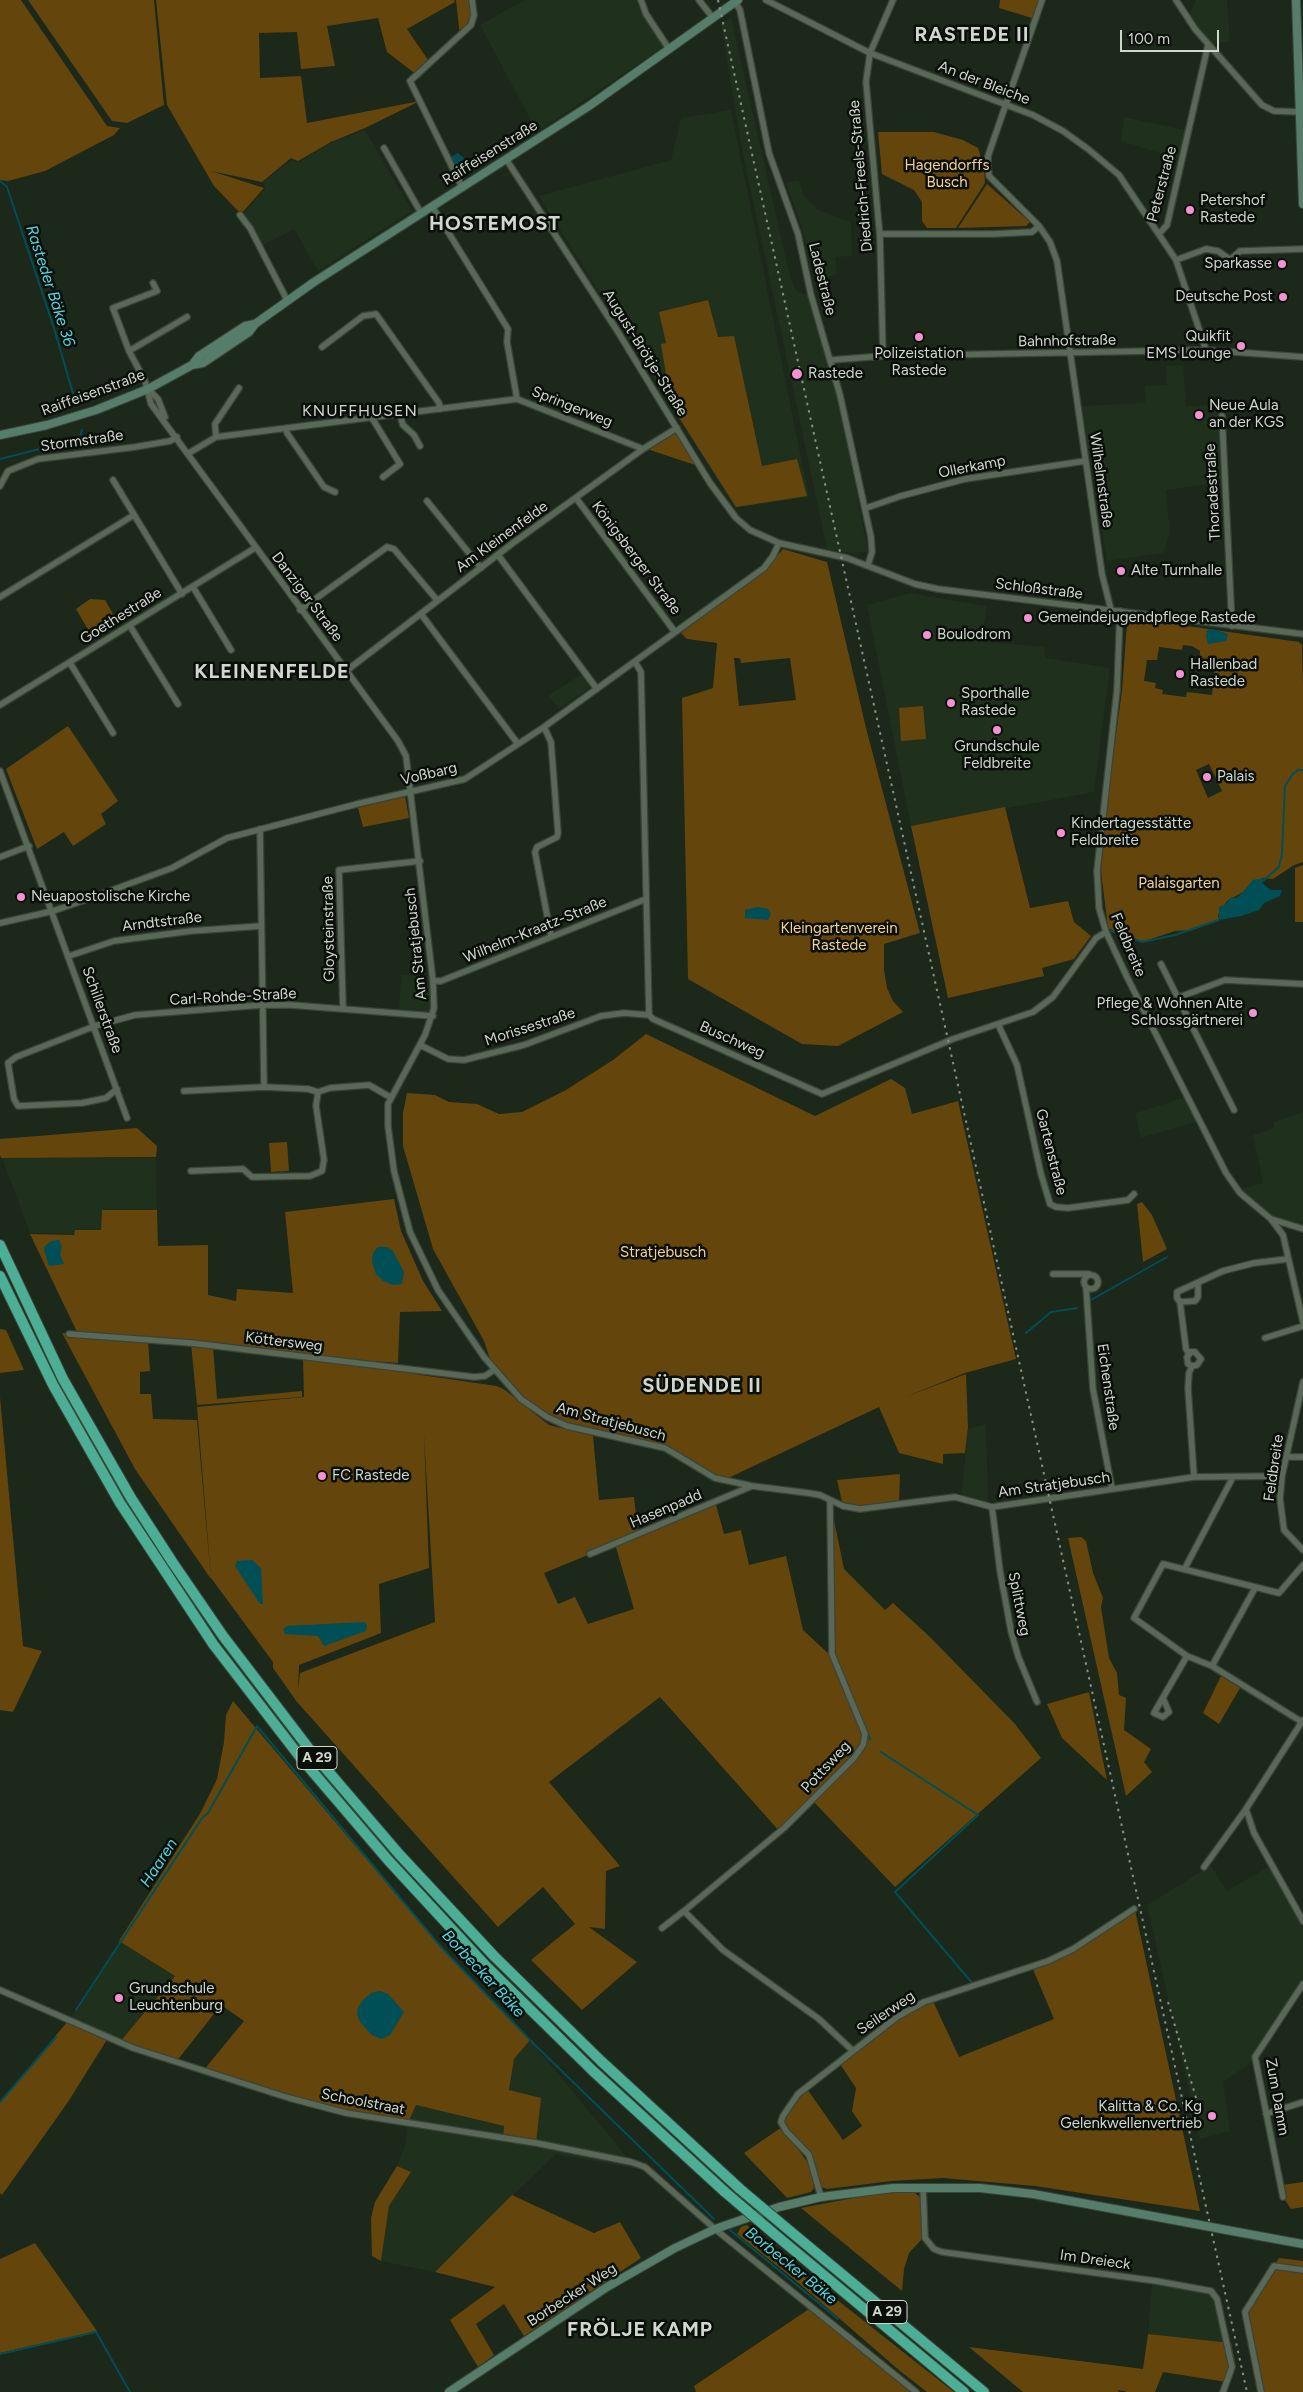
<!DOCTYPE html>
<meta charset="utf-8">
<style>
body{margin:0}
#map{position:relative;width:1303px;height:2392px;overflow:hidden;background:#1c281a;font-family:Figtree,sans-serif}
canvas{display:block}
.scale{position:absolute;left:1120px;top:30px;width:99px;height:22px;box-sizing:border-box;border:2px solid #cfd7ce;border-top:0;padding-left:6px;font-size:15px;line-height:18px;white-space:nowrap;color:#cfd7ce;-webkit-text-stroke:4px #0a0f09;paint-order:stroke}
</style>
<div id="map">
<canvas width="1303" height="2392"></canvas>
<div class="scale">100 m</div>
</div>
<script>
const ctx = document.querySelector('canvas').getContext('2d');
ctx.lineJoin = 'round';
function fill(path, color) {
  ctx.fillStyle = color;
  ctx.fill(path, 'evenodd');
}
function shape(rows) {
  const path = new Path2D();
  for (const r of rows) {
    if (r.length === 3) {
      path.moveTo(r[0] + r[2], r[1]);
      path.arc(r[0], r[1], r[2], 0, 2 * Math.PI);
      continue;
    }
    path.moveTo(r[0], r[1]);
    for (let i = 2; i < r.length; i += 2) path.lineTo(r[i], r[i + 1]);
  }
  return path;
}
function strokePath(path, color, width, dash) {
  ctx.strokeStyle = color;
  ctx.lineWidth = width;
  ctx.lineCap = dash ? 'butt' : 'round';
  ctx.setLineDash(dash || []);
  ctx.stroke(path);
}
function drawText(font, color, halo, rows, align = 'center') {
  ctx.font = font + ' Figtree,sans-serif';
  ctx.lineWidth = 5;
  ctx.setLineDash([]);
  ctx.textBaseline = 'middle';
  ctx.strokeStyle = halo;
  ctx.fillStyle = color;
  for (const [text, x, y, turn = 0] of rows) {
    ctx.save();
    ctx.translate(x, y);
    ctx.rotate((+turn || 0) * Math.PI / 180);
    ctx.textAlign = isNaN(turn) ? turn : align;
    if (halo) ctx.strokeText(text, 0, 0);
    ctx.fillText(text, 0, 0);
    ctx.restore();
  }
}
fill(shape([
 [524,0,641,0,665,46,537,132,480,25],
 [1196,0,1227,0,1230,41,1208,45,1188,18],
 [731,18,790,276,796,291,808,296,840,408,868,552,850,553,827,549,742,149,721,24],
 [731,110,809,497,735,508,539,196,671,160,681,118],
 [1124,117,1189,131,1182,160,1121,141],
 [365,130,412,211,318,271,294,229,261,246,242,215,265,189,263,182,292,160,299,162,331,143],
 [799,180,804,196,818,210,851,222,852,256,835,257,837,275,815,278,801,225,786,183],
 [1183,365,1186,406,1220,405,1223,482,1166,490,1170,534,1163,553,1107,561,1081,406,1145,403,1145,386,1167,385,1166,366],
 [910,593,987,606,981,641,1044,647,1046,658,1110,668,1094,792,911,826,867,605],
 [582,674,590,687,559,709,548,696],
 [401,975,430,976,430,1009,426,1013,399,1011],
 [1187,1097,1199,1121,1141,1138,1135,1113],
 [1303,1112,1303,1229,1271,1219,1237,1190,1263,1183,1253,1135,1274,1128,1274,1122],
 [2,1158,156,1158,157,1210,102,1210,101,1230,75,1230,73,1234,30,1233],
 [985,1424,987,1454,988,1505,961,1497,968,1429],
 [1209,1863,1227,1891,1271,1865,1303,1921,1303,1984,1255,2057,1248,2065,1223,2082,1230,2131,1200,2139,1147,1905,1205,1869],
 [119,1941,175,1976,119,2043,69,2021],
 [530,2040,637,2169,556,2154,434,2272,381,2261,389,2206,411,2173,397,2166,405,2146,408,2123,416,2105,504,2126,503,2139,514,2059],
 [1152,2284,1219,2296,1229,2343,1148,2334]
]), '#1f301d');
fill(shape([
 [0,0,21,0,107,126,120,128,114,135,45,171,8,181,0,180],
 [28,0,154,0,164,105,127,123,112,121],
 [156,0,454,0,455,2,407,29,430,63,417,75,387,52,378,18,327,26,335,66,301,69,297,32,259,33,260,78,301,76,307,123,420,101,365,128,331,142,298,161,291,158,262,182,211,171,264,188,241,214,214,186,167,105],
 [456,0,472,0,474,15,460,37],
 [1000,0,1039,0,1032,18,999,8],
 [878,132,934,132,963,140,978,148,984,167,985,183,956,228,927,228,922,221,922,202,914,190,882,174],
 [987,184,1030,222,1026,226,958,228],
 [708,300,718,337,734,336,762,466,797,459,807,496,736,507,671,405,661,344,666,343,659,312],
 [677,431,698,466,647,449],
 [783,549,827,562,866,728,920,933,884,944,884,970,887,988,893,1001,903,1012,838,1046,802,1044,688,979,682,698,713,688,717,643,687,639,681,633,765,570],
 [734,658,740,658,741,663,790,658,796,700,739,706],
 [90,599,105,600,119,624,93,638,76,609],
 [1131,618,1299,642,1302,645,1303,685,1303,862,1294,865,1273,879,1263,878,1250,884,1243,892,1227,901,1218,915,1219,920,1193,930,1175,931,1142,942,1128,938,1108,928,1101,871,1108,793,1122,691,1127,623],
 [1183,645,1192,646,1200,651,1199,664,1215,666,1212,695,1187,692,1186,697,1162,694,1163,690,1155,688,1156,683,1144,681,1147,660,1157,660,1159,647,1182,650],
 [1209,764,1222,791,1208,798,1196,770],
 [923,706,926,739,901,741,899,708],
 [68,726,118,801,101,814,106,824,73,846,64,832,37,849,6,769],
 [405,796,409,818,363,827,358,808],
 [1005,807,1030,908,1068,901,1074,922,1091,936,1074,959,1042,968,1044,976,948,998,911,826],
 [1303,865,1303,922,1295,922,1295,868],
 [646,1034,815,1116,891,1079,905,1088,912,1114,958,1101,1016,1359,965,1373,905,1397,966,1374,968,1427,965,1453,943,1454,943,1464,899,1453,879,1407,724,1480,665,1448,567,1426,527,1404,516,1389,491,1362,484,1341,433,1249,403,1146,403,1113,407,1093,435,1095,449,1102,477,1104,499,1114,522,1112,566,1090,613,1060],
 [137,1128,157,1146,156,1157,1,1158,0,1155,0,1139],
 [287,1142,289,1171,271,1172,269,1143],
 [394,1199,401,1231,423,1281,442,1311,400,1312,398,1363,299,1356,213,1346,217,1399,302,1391,302,1397,197,1405,191,1344,148,1340,150,1371,140,1372,140,1394,151,1394,153,1419,197,1420,211,1579,135,1469,62,1333,78,1334,30,1234,74,1235,75,1230,101,1230,102,1210,157,1210,158,1246,208,1245,208,1295,236,1301,237,1289,293,1293,285,1212],
 [1142,1202,1152,1215,1167,1249,1143,1262,1137,1204],
 [0,1329,6,1330,24,1370,0,1373],
 [303,1359,388,1367,421,1375,497,1386,505,1390,549,1425,593,1436,599,1500,634,1497,638,1534,715,1501,724,1534,741,1530,749,1565,786,1556,803,1630,832,1657,830,1501,844,1569,885,1610,893,1603,930,1637,1015,1724,1041,1758,895,1887,812,1800,780,1832,660,1697,549,1782,620,1866,606,1871,605,1929,589,1927,637,1962,582,2010,531,1960,575,1924,543,1887,498,1927,297,1702,273,1668,273,1662,211,1578,197,1407,304,1397],
 [424,1435,435,1622,300,1673,298,1690,299,1665,381,1633,379,1584,429,1568],
 [615,1544,634,1609,588,1624,575,1597,558,1604,544,1573],
 [0,1397,23,1646,42,1651,13,1712,0,1710],
 [900,1474,899,1504,866,1509,843,1506,837,1480],
 [1081,1537,1086,1541,1093,1573,1103,1598,1101,1607,1109,1658,1117,1673,1119,1695,1126,1698,1124,1730,1151,1749,1144,1762,1152,1772,1126,1796,1068,1538],
 [1221,1676,1240,1688,1219,1724,1203,1713],
 [1089,1692,1107,1780,1062,1738,1047,1704],
 [233,1701,441,1947,530,2040,514,2059,509,2090,541,2098,536,2143,503,2139,504,2126,416,2105,408,2123,346,2113,203,2071,244,2021,221,2005,176,2062,119,2043,175,1976,119,1941,201,1812,217,1779,224,1742,226,1715],
 [1135,1910,1200,2211,1035,2186,943,2178,892,2181,827,2189,821,2187,812,2156,788,2130,784,2121,799,2096,807,2089,843,2140,862,2126,852,2111,856,2088,840,2064,897,2017,932,1999,959,2057,1054,2019,1032,1967,1048,1961],
 [68,2021,108,2038,68,2102,2,2195,0,2193,0,2102],
 [782,2127,811,2167,814,2188,811,2192,787,2198,744,2153],
 [397,2166,411,2172,389,2206,381,2261,372,2256,371,2218,375,2202],
 [1303,2182,1303,2207,1291,2209,1283,2197,1282,2185],
 [908,2191,915,2193,921,2198,922,2239,909,2253,904,2269,902,2291,801,2208,874,2194],
 [512,2195,594,2233,620,2222,641,2258,524,2336,504,2304,476,2324,494,2355,478,2367,450,2320,495,2287,435,2272],
 [747,2225,836,2299,954,2392,927,2392,900,2371,796,2281,737,2234,741,2227],
 [35,2243,97,2331,0,2353,0,2259],
 [1279,2258,1303,2261,1303,2392,1259,2392,1242,2316],
 [809,2309,914,2392,696,2392,694,2386],
 [1148,2334,1231,2343,1236,2366,1232,2367,1226,2382,1163,2372,1155,2392,1125,2392,1126,2391,1117,2390,1119,2392,1023,2392,969,2347,1143,2369]
]), '#64450c');
fill(shape([
 [458,153,467,161,480,161,482,163,470,173,459,174,451,157],
 [1213,629,1228,634,1226,641,1208,644,1206,636,1207,630],
 [1263,878,1264,881,1262,883,1271,890,1282,890,1280,896,1264,903,1259,910,1241,916,1219,920,1219,907,1225,905,1231,897,1236,898,1243,892,1253,880],
 [758,907,768,909,771,914,768,920,745,918,745,910],
 [59,1240,62,1247,60,1254,64,1264,49,1266,44,1250,45,1246,51,1241],
 [378,1247,387,1247,393,1251,404,1272,402,1284,393,1285,383,1281,376,1274,372,1262,373,1253],
 [252,1560,261,1568,263,1604,260,1604,235,1566,237,1561],
 [364,1622,367,1625,366,1631,324,1646,318,1636,285,1634,283,1629,287,1626],
 [380,1991,388,1994,404,2012,390,2035,382,2039,372,2035,360,2022,357,2014,358,2007,364,1999,371,1993]
]), '#004e56');
strokePath(shape([
 [0,181,7,187,53,325,75,400],
 [0,459,79,439,82,430],
 [1264,880,1279,867,1282,854,1285,786,1292,775,1298,770,1303,770],
 [1108,930,1142,942,1175,935,1219,920],
 [1091,1300,1167,1257],
 [1026,1333,1051,1312,1077,1308],
 [864,1725,870,1739],
 [881,1752,978,1815,895,1892,973,1984],
 [76,2010,202,1818,208,1813,257,1726,441,1947,535,2045,714,2219],
 [0,2102,56,2037],
 [730,2230,838,2319],
 [0,2354,96,2332,130,2392]
]), '#004e56', 2);
const street = shape([
 [641,0,646,14,669,49],
 [699,0,713,18],
 [766,0,870,53,1033,115,1063,131,1088,149,1119,175,1176,260,1206,350],
 [1042,0,988,156,988,166,989,176,1039,226,1050,242,1057,261,1102,574,1111,610],
 [1176,0,1195,29,1262,105,1274,111,1302,112],
 [735,2,740,10,769,153,798,234,811,295,840,395,871,537,872,552,868,565],
 [384,148,421,213],
 [506,159,618,332,710,483,736,518,750,530,779,543,847,558,915,584,938,589,1303,634],
 [462,187,410,81,471,25,474,15,472,0],
 [432,206,508,329,507,342,517,399],
 [240,215,250,228,287,300],
 [880,234,994,234,1032,232,1039,226],
 [1159,234,1167,225,1208,45],
 [1231,259,1240,251,1303,249],
 [1176,260,1206,249,1218,251,1228,258],
 [153,283,157,291,113,308,129,351,145,381,151,404,398,741,406,756,433,981,434,1008,425,1035,388,1104,388,1126,394,1171,410,1232,438,1290,484,1357,521,1399,547,1417,567,1426,665,1448,715,1478,752,1486,808,1493,820,1495,843,1506,860,1509,955,1497,992,1507,1194,1477,1282,1476],
 [322,347,363,316,376,314,439,403,440,409],
 [129,351,187,317],
 [883,356,880,238,866,82,870,53,893,0],
 [831,360,883,356,1206,350,1303,357],
 [150,391,158,399,165,417],
 [400,415,403,425,414,435,420,446],
 [1222,416,1232,626],
 [372,418,400,464,383,477],
 [286,428,287,433,324,487,335,492],
 [216,437,215,424,239,388],
 [189,453,216,437,517,399,643,449],
 [113,480,182,594],
 [0,486,8,471,38,459,135,447,170,441,177,437],
 [576,498,675,632],
 [427,501,481,568],
 [866,508,901,496,965,479,1085,461],
 [498,555,597,689],
 [193,587,231,650],
 [0,597,134,515],
 [300,610,387,547,394,549,437,600],
 [1120,611,1117,690,1097,871,1099,908,1106,932,1127,977,1226,1173,1240,1193,1271,1219,1283,1235,1303,1322],
 [421,614,518,744],
 [130,626,178,704],
 [635,662,641,672,649,1015,653,1019,822,1094,953,1039,1033,1012,1053,997,1096,938,1106,932],
 [70,663,113,733],
 [346,671,513,543,643,449,677,428],
 [0,705,255,548],
 [544,727,551,742,558,833,557,837,537,847,535,852,551,936],
 [0,771,127,1118],
 [260,829,264,1087],
 [0,857,29,846],
 [0,923,53,911,88,899,172,868,227,838,357,804,465,779,544,727,764,568,773,556,779,543],
 [69,956,114,941,191,931,261,926],
 [1161,964,1234,1110],
 [433,981,441,981,646,899],
 [1177,998,1225,980,1303,984],
 [343,1008,339,870,420,861],
 [998,1024,1017,1065,1041,1174,1050,1204,1056,1207,1068,1208,1128,1200,1134,1194],
 [420,1045,448,1059,464,1060,524,1045,601,1016,624,1013,649,1015],
 [117,1089,106,1098,82,1103,18,1106,14,1099,8,1063,16,1057,95,1026,135,1015,262,1005,291,1005,433,1016],
 [184,1091,264,1087,308,1089,318,1092],
 [191,1171,243,1169,252,1177,310,1176,322,1171,324,1160,316,1106,318,1092,330,1088,369,1085,390,1097],
 [1271,1219,1303,1229],
 [1053,1274,1089,1274],
 [1091,1282,7],
 [1198,1283,1198,1297,1195,1301,1180,1302,1177,1298,1177,1292,1223,1271,1254,1263,1288,1259],
 [1086,1287,1093,1389,1112,1489],
 [1180,1302,1186,1349,1189,1354],
 [69,1334,191,1343,474,1377,485,1376,494,1370],
 [1265,1338,1303,1326],
 [1192,1366,1188,1364,1187,1357,1191,1352,1195,1352,1201,1359,1197,1365,1192,1366,1189,1373,1188,1388,1194,1477],
 [1303,1382,1282,1476,1280,1499,1284,1530,1303,1550],
 [1286,1457,1303,1457],
 [992,1507,1000,1571,1011,1631,1018,1656,1037,1702],
 [590,1554,752,1486],
 [1185,1568,1233,1477],
 [1255,1588,1212,1666,1302,1722],
 [1212,1666,1187,1656,1134,1618,1163,1564,1279,1593,1303,1565],
 [1163,1698,1169,1712,1163,1717,1154,1713,1187,1656],
 [1303,1720,1246,1809,1254,1833,1303,1921],
 [1204,1867,1246,1809],
 [684,1911,784,1828,854,1758,863,1745,865,1734,832,1654,830,1501],
 [662,1928,684,1911,723,1950,819,2019,853,2051],
 [0,1990,133,2048,289,2098,346,2113,536,2143,631,2162,645,2167,715,2229,916,2392],
 [1266,2114,1303,2102],
 [923,2187,925,2238,934,2249,942,2252,1156,2281,1211,2291,1217,2299,1232,2367,1223,2392],
 [821,2197,809,2155,786,2131,781,2122,783,2116,798,2094,897,2017,924,2002,1048,1961,1073,1949,1134,1909],
 [1283,2197,1255,2057,1303,1984],
 [1261,2392,1245,2312,1274,2266,1303,2270]
]);
const secondary = shape([
 [1296,0,1303,204],
 [192,365,199,356,245,326,255,324],
 [0,435,47,425,96,410,148,389,192,365,203,363,249,332,255,324,314,282,589,106,738,0],
 [1232,2231,1303,2244],
 [449,2392,607,2287,675,2248,715,2229,779,2207,821,2197,893,2188,980,2188,1033,2194,1195,2224]
]);
const highway = shape([
 [0,1245,63,1379,131,1498,173,1563,223,1636,310,1750,399,1854,494,1956,601,2061,740,2189],
 [0,1276,53,1385,120,1503,213,1644,300,1757,388,1860,485,1965,593,2071,725,2192],
 [790,2231,984,2392],
 [772,2232,964,2392]
]);
strokePath(street, '#3a4439', 8);
strokePath(secondary, '#3a4439', 10);
strokePath(highway, '#3a4439', 12);
strokePath(street, '#5a6858', 5.5);
strokePath(secondary, '#567d6a', 8);
strokePath(highway, '#4cae95', 10);
strokePath(shape([
 [718,0,1247,2392],
 [1168,2002,1196,2098]
]), '#899287', 2, [2.5, 5]);
const secondaryBridge = shape([
 [1195,2224,1232,2231]
]);
const highwayBridge = shape([
 [740,2189,790,2231],
 [725,2192,772,2232]
]);
strokePath(secondaryBridge, '#3a4439', 10, []);
strokePath(highwayBridge, '#3a4439', 12, []);
strokePath(secondaryBridge, '#567d6a', 8);
strokePath(highwayBridge, '#4cae95', 10);
for (const [x, y, r, color] of [
 [1190,210,5,"#f491d3"],
 [1282,264,5,"#f491d3"],
 [1283,297,5,"#f491d3"],
 [919,337,5,"#f491d3"],
 [1241,346,5,"#f491d3"],
 [797,374,6,"#f491d3"],
 [1199,415,5,"#f491d3"],
 [1121,571,5,"#f491d3"],
 [1028,618,5,"#f491d3"],
 [927,635,5,"#f491d3"],
 [1180,674,5,"#f491d3"],
 [951,703,5,"#f491d3"],
 [997,730,5,"#f491d3"],
 [1207,777,5,"#f491d3"],
 [1061,833,5,"#f491d3"],
 [21,897,5,"#f491d3"],
 [1253,1013,5,"#f491d3"],
 [322,1476,5,"#f491d3"],
 [119,1998,5,"#f491d3"],
 [1212,2116,5,"#f491d3"]
]) {
  const dot = new Path2D();
  dot.arc(x, y, r, 0, 2 * Math.PI);
  ctx.fillStyle = color;
  ctx.fill(dot);
  strokePath(dot, '#0a0f09', 2);
}
for (const [x, y, w] of [
 [317,1758,40],
 [887,2312,40]
]) {
  const box = new Path2D();
  box.roundRect(x - w / 2, y - 11.5, w, 23, 4);
  ctx.fillStyle = '#0a0f09';
  ctx.fill(box);
  strokePath(box, '#cfd7ce', 1);
}
drawText('bold 14px', '#cfd7ce', null, [
 ["A 29",317,1758],
 ["A 29",887,2312]
]);
drawText('15px', '#cfd7ce', '#0a0f09', [
 ["An der Bleiche",984,83,21],
 ["Raiffeisenstraße",490,153,-32],
 ["Diedrich-Freels-Straße",861,176,-95],
 ["Peterstraße",1162,184,-75],
 ["Ladestraße",822,279,76],
 ["Bahnhofstraße",1067,341,-1],
 ["August-Brötje-Straße",645,353,58],
 ["Raiffeisenstraße",93,393,-20],
 ["Springerweg",572,407,22],
 ["Stormstraße",82,441,-8],
 ["Ollerkamp",972,467,-11],
 ["Wilhelmstraße",1101,480,82],
 ["Thoradestraße",1213,492,-93],
 ["Am Kleinenfelde",502,537,-36],
 ["Königsberger Straße",636,558,53],
 ["Schloßstraße",1039,589,7],
 ["Danziger Straße",307,597,53],
 ["Goethestraße",121,616,-32],
 ["Voßbarg",429,774,-13],
 ["Arndtstraße",162,922,-7],
 ["Gloysteinstraße",329,929,-91],
 ["Wilhelm-Kraatz-Straße",535,930,-22],
 ["Am Stratjebusch",416,944,-96],
 ["Feldbreite",1128,945,67],
 ["Carl-Rohde-Straße",233,997,-3],
 ["Schillerstraße",102,1010,70],
 ["Morissestraße",530,1027,-18],
 ["Buschweg",732,1040,24],
 ["Gartenstraße",1051,1152,76],
 ["Köttersweg",284,1342,7],
 ["Eichenstraße",1108,1387,82],
 ["Am Stratjebusch",611,1422,15],
 ["Feldbreite",1274,1468,-82],
 ["Am Stratjebusch",1054,1485,-8],
 ["Hasenpadd",666,1509,-23],
 ["Splittweg",1019,1604,79],
 ["Pottsweg",826,1767,-47],
 ["Seilerweg",886,2013,-34],
 ["Zum Damm",1277,2097,80],
 ["Schoolstraat",363,2102,11],
 ["Im Dreieck",1095,2260,8],
 ["Borbecker Weg",572,2295,-33]
]);
drawText('15px', '#f6d098', '#0a0f09', [
 ["Hagendorffs",947,166],
 ["Busch",947,183],
 ["Palaisgarten",1179,884],
 ["Kleingartenverein",839,929],
 ["Rastede",839,946],
 ["Stratjebusch",663,1253]
]);
drawText('15px', '#cfd7ce', '#0a0f09', [
 ["Petershof",1200,201],
 ["Rastede",1200,218],
 ["Sparkasse",1272,264,"right"],
 ["Deutsche Post",1273,297,"right"],
 ["Quikfit",1231,337,"right"],
 ["EMS Lounge",1231,354,"right"],
 ["Polizeistation",919,354,"center"],
 ["Rastede",919,371,"center"],
 ["Rastede",808,374],
 ["Neue Aula",1209,406],
 ["an der KGS",1209,423],
 ["Alte Turnhalle",1131,571],
 ["Gemeindejugendpflege Rastede",1038,618],
 ["Boulodrom",937,635],
 ["Hallenbad",1190,665],
 ["Rastede",1190,682],
 ["Sporthalle",961,694],
 ["Rastede",961,711],
 ["Grundschule",997,747,"center"],
 ["Feldbreite",997,764,"center"],
 ["Palais",1217,777],
 ["Kindertagesstätte",1071,824],
 ["Feldbreite",1071,841],
 ["Neuapostolische Kirche",31,897],
 ["Pflege & Wohnen Alte",1243,1004,"right"],
 ["Schlossgärtnerei",1243,1021,"right"],
 ["FC Rastede",332,1476],
 ["Grundschule",129,1989],
 ["Leuchtenburg",129,2006],
 ["Kalitta & Co. Kg",1202,2107,"right"],
 ["Gelenkwellenvertrieb",1202,2124,"right"]
], 'left');
drawText('italic 16px', '#54d3e2', '#0a0f09', [
 ["Rasteder Bäke 36",50,286,72],
 ["Haaren",159,1863,-57],
 ["Borbecker Bäke",483,1974,47],
 ["Borbecker Bäke",791,2266,39]
]);
ctx.letterSpacing = '1px';
drawText('16px', '#cfd7ce', '#0a0f09', [
 ["KNUFFHUSEN",360,411]
]);
ctx.letterSpacing = '0px';
ctx.letterSpacing = '1px';
drawText('bold 20px', '#cfd7ce', '#0a0f09', [
 ["RASTEDE II",972,35],
 ["HOSTEMOST",495,224],
 ["KLEINENFELDE",272,672],
 ["SÜDENDE II",702,1386],
 ["FRÖLJE KAMP",640,2330]
]);
ctx.letterSpacing = '0px';
</script>
